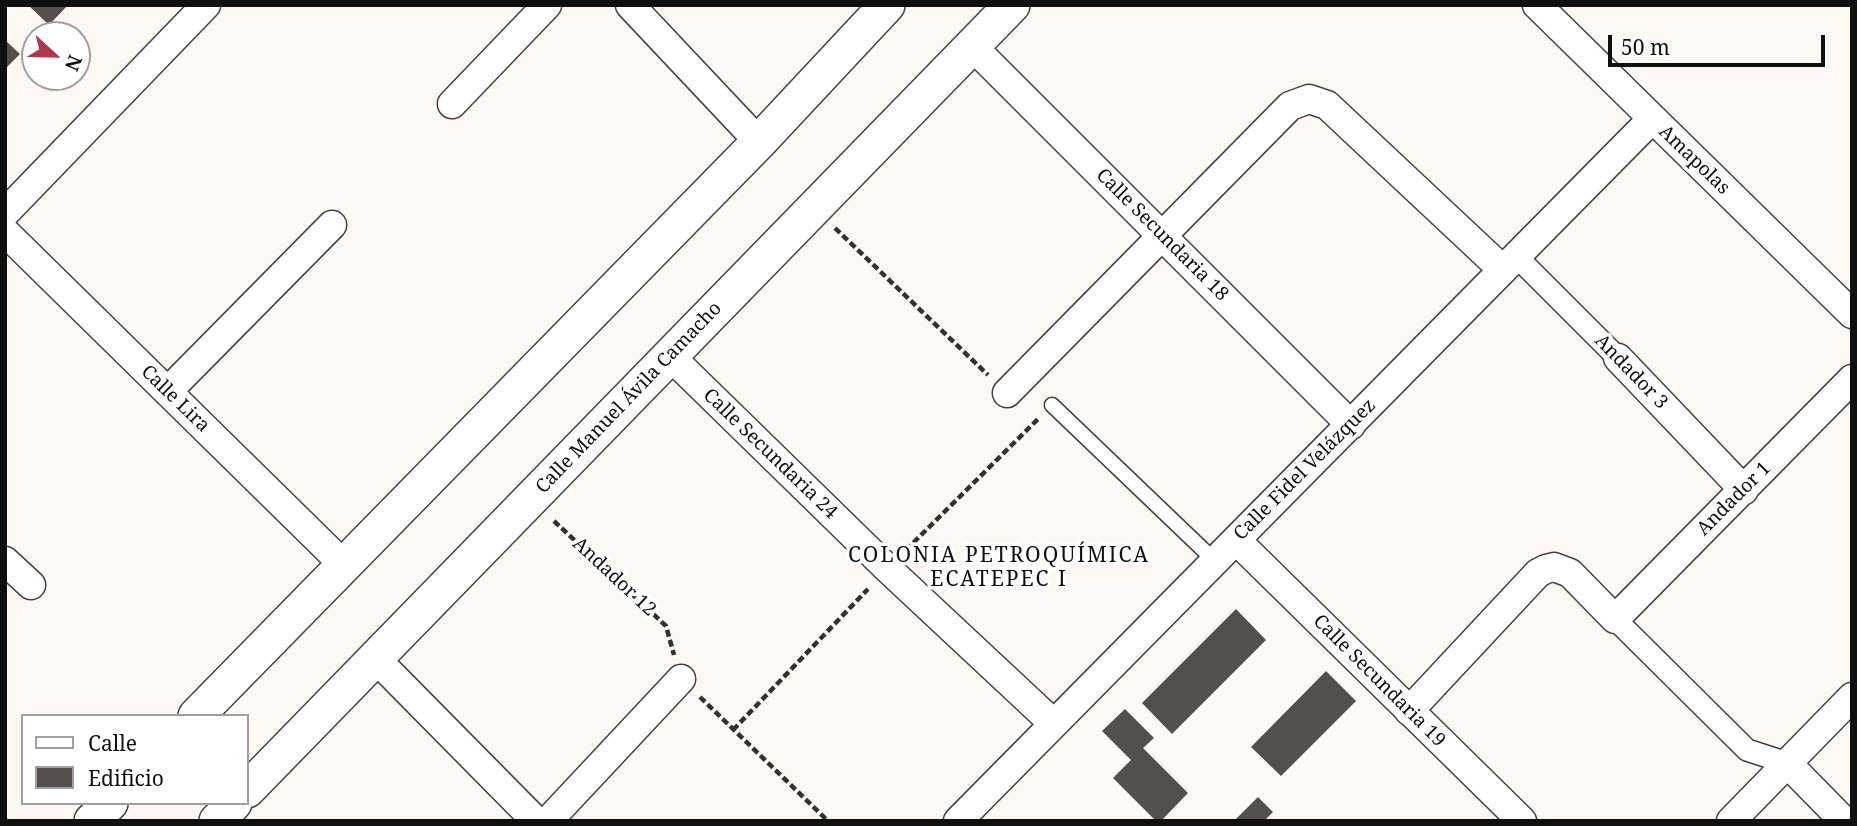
<!DOCTYPE html>
<meta charset="utf-8">
<style>
body{margin:0}
#map{position:relative;width:1857px;height:826px;overflow:hidden;background:#fdf9f2;font-family:"Noto Serif",serif}
canvas{display:block}
.frame{position:absolute;inset:0;border:7px solid #0f0f0f;pointer-events:none}
.legend{position:absolute;left:21px;top:714px;width:228px;height:91px;box-sizing:border-box;background:#fff;border:2px solid #9f9f9f;margin:0;padding:9px 12px;list-style:none;font-size:21px;color:#0f0f0f}
.legend li{display:flex;align-items:center;gap:14px;height:35px}
.legend b{width:35px;border:2px solid #9f9f9f}
.north{position:absolute;left:21px;top:21px;width:70px;height:70px;box-sizing:border-box;background:#fff;border:2px solid #9f9f9f;border-radius:50%;rotate:112deg;font-size:19px;font-weight:700;line-height:28px;text-align:center;color:#0f0f0f}
.north::after{content:'';display:block;margin:auto;width:24px;height:32px;background:#af364e;clip-path:polygon(50% 0,100% 100%,50% 72%,0 100%)}
.scale{position:absolute;left:1608px;top:35px;width:217px;height:32px;box-sizing:border-box;border:4px solid #0f0f0f;border-top:0;padding-left:9px;font-size:21px;line-height:24px;white-space:nowrap;color:#0f0f0f;-webkit-text-stroke:5px #fff;paint-order:stroke}
</style>
<div id="map">
<canvas width="1857" height="826"></canvas>
<div class="frame"></div>
<ul class="legend">
<li><b style="height:9px;background:#fff"></b>Calle</li>
<li><b style="height:19px;background:#564e4c"></b>Edificio</li>
</ul>
<div class="north">N</div>
<div class="scale">50 m</div>
</div>
<script>
const ctx = document.querySelector('canvas').getContext('2d');
ctx.lineJoin = 'round';
function fill(path, color) {
  ctx.fillStyle = color;
  ctx.fill(path, 'evenodd');
}
function shape(rows) {
  const path = new Path2D();
  for (const r of rows) {
    path.moveTo(r[0], r[1]);
    for (let i = 2; i < r.length; i += 2) path.lineTo(r[i], r[i + 1]);
  }
  return path;
}
function strokePath(path, color, width, dash) {
  ctx.strokeStyle = color;
  ctx.lineWidth = width;
  ctx.lineCap = dash ? 'butt' : 'round';
  ctx.setLineDash(dash || []);
  ctx.stroke(path);
}
function drawText(font, color, halo, rows, align = 'center') {
  ctx.font = font + ' "Noto Serif",serif';
  ctx.lineWidth = 7;
  ctx.setLineDash([]);
  ctx.textBaseline = 'middle';
  ctx.strokeStyle = halo;
  ctx.fillStyle = color;
  for (const [text, x, y, turn = 0] of rows) {
    ctx.save();
    ctx.translate(x, y);
    ctx.rotate((+turn || 0) * Math.PI / 180);
    ctx.textAlign = isNaN(turn) ? turn : align;
    if (halo) ctx.strokeText(text, 0, 0);
    ctx.fillText(text, 0, 0);
    ctx.restore();
  }
}
fill(shape([
 [28,5,68,5,49,25],
 [5,40,20,54,5,69],
 [1236,609,1266,640,1172,734,1142,703],
 [1326,671,1356,701,1281,776,1251,747],
 [1125,709,1154,738,1143,748,1188,793,1161,821,1156,821,1113,778,1131,760,1102,731],
 [1258,797,1273,812,1264,821,1234,821]
]), '#564e4c');
const service = shape([
 [1052,405,1215,561]
]);
const pedestrian = shape([
 [1516,256,1618,358],
 [1615,619,1747,750,1787,763]
]);
const minor = shape([
 [630,5,759,142],
 [1537,5,1852,314],
 [972,46,1351,425],
 [452,104,547,5],
 [5,213,206,5],
 [5,232,345,566],
 [670,356,887,568,1054,724],
 [1618,358,1744,490],
 [168,391,332,225],
 [1007,393,1290,106,1309,99,1327,105,1503,270],
 [1236,540,1522,821],
 [5,561,31,585],
 [376,659,536,821],
 [1409,711,1538,573,1546,569,1554,567,1570,573,1615,619,1852,379],
 [1787,763,1844,821],
 [548,821,681,679],
 [958,821,1652,119],
 [1731,821,1852,697]
]);
const tertiary = shape([
 [196,716,759,142,887,5],
 [247,790,1012,5],
 [92,821,110,803],
 [217,821,234,803]
]);
strokePath(service, '#424242', 17);
strokePath(pedestrian, '#424242', 24);
strokePath(minor, '#424242', 31);
strokePath(tertiary, '#424242', 38);
strokePath(shape([
 [835,228,988,375],
 [554,521,666,626,674,655],
 [906,550,1039,418],
 [700,697,828,821],
 [733,730,868,589]
]), '#313131', 4.5, [7, 3.5]);
strokePath(service, '#fff', 14);
strokePath(pedestrian, '#fff', 21);
strokePath(minor, '#fff', 28);
strokePath(tertiary, '#fff', 35);
drawText('19px', '#0f0f0f', '#fff', [
 ["Amapolas",1694,160,44],
 ["Calle Secundaria 18",1162,235,45],
 ["Andador 3",1631,372,46],
 ["Calle Manuel Ávila Camacho",629,398,-46],
 ["Calle Lira",175,399,44],
 ["Calle Secundaria 24",770,454,44],
 ["Calle Fidel Velázquez",1305,470,-45],
 ["Andador 1",1734,499,-45],
 ["Andador 12",614,577,43],
 ["Calle Secundaria 19",1379,681,45]
]);
ctx.letterSpacing = '2px';
drawText('21px', '#0f0f0f', '#fff', [
 ["COLONIA PETROQUÍMICA",999,556],
 ["ECATEPEC I",999,580]
]);
ctx.letterSpacing = '0px';
</script>
